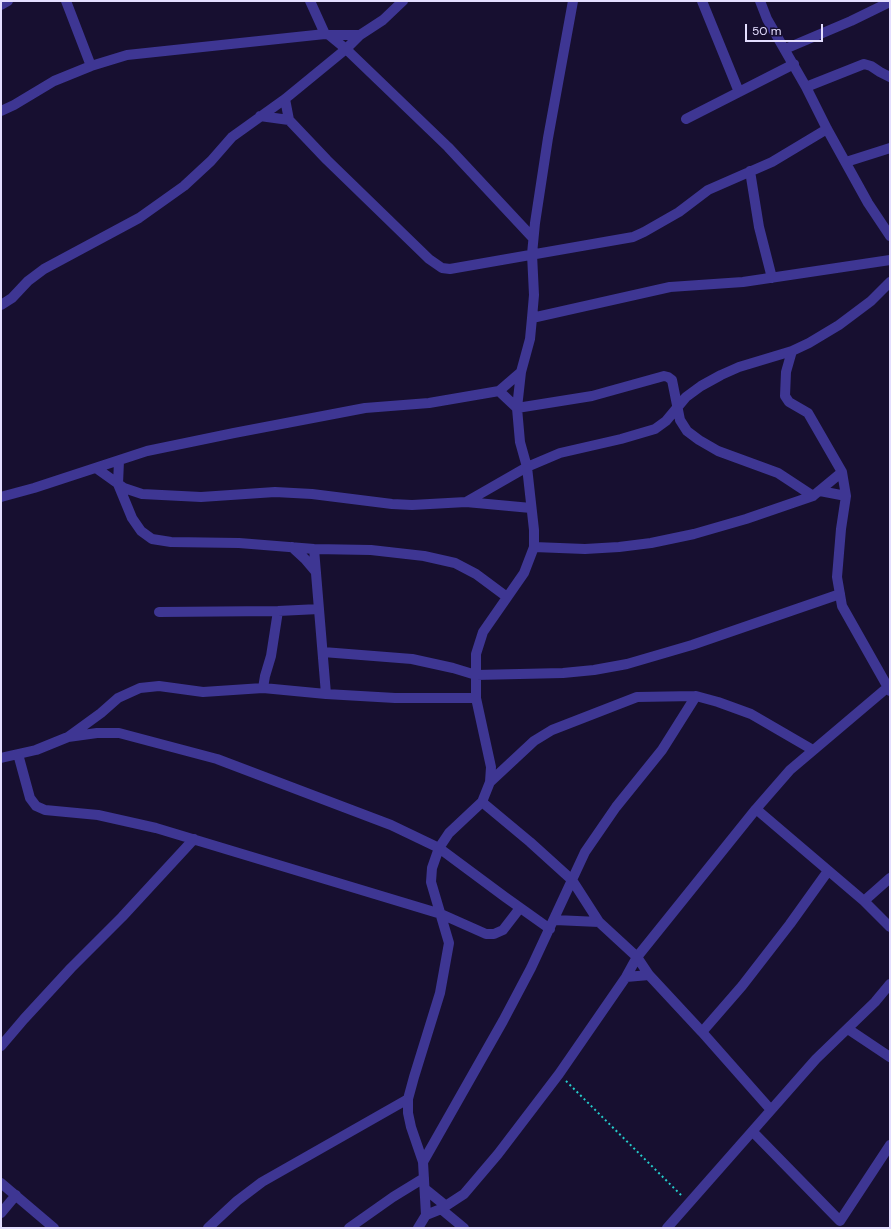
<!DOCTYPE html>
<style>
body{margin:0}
#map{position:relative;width:891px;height:1229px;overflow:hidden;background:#170f30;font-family:"DM Sans",sans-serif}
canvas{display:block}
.frame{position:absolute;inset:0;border:2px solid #e4deff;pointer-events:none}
.scale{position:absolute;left:745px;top:24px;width:78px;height:18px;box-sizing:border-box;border:2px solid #e4deff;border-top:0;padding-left:5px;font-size:12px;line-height:14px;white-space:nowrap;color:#e4deff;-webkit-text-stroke:3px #170f30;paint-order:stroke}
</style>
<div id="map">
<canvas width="891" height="1229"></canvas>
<div class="frame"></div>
<div class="scale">50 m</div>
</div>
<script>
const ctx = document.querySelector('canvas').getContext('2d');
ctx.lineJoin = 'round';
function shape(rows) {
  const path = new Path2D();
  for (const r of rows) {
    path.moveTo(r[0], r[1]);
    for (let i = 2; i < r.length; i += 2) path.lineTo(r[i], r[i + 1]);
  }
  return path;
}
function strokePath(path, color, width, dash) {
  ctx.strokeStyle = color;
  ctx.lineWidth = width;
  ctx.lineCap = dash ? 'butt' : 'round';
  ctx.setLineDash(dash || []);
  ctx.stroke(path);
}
strokePath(shape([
 [566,1081,682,1196]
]), '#24cdcc', 2, [2, 3]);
strokePath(shape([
 [66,1,91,66],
 [310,1,325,34],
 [702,1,739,92],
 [760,1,767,19,806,87,827,129,868,203,890,236],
 [1,5,8,1],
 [329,35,360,35],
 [785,49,851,21,890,2],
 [806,87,864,64,871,66,880,72,890,77],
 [285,99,289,120,327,160,429,259,442,268,450,269,633,237,644,232,679,212,708,190,772,162,827,129],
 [1,111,14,105,54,81,91,66,127,55,325,34,329,35,346,49,448,147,533,238],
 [260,116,289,120],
 [686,119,794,64],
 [846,162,890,148],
 [750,171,759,227,772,278],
 [1,305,12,298,28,281,44,269,139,218,184,186,211,161,232,137,285,99,346,49,360,35,383,20,403,1],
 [532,318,670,287,743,282,890,260],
 [792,351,786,372,785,396,789,402,808,413,842,472,846,496,841,529,837,577,842,606,890,691],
 [499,391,517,408,592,396,664,376,668,377,672,380,680,420,687,431,699,440,718,451,778,473,813,496],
 [119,461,118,484,132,518,141,531,152,539,171,542,239,543,314,549,371,550,424,556,455,563,476,574,507,597],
 [96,468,124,488,142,494,201,497,275,492,312,494,392,504,412,505,466,502,531,508],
 [820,491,846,496],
 [1,497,34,488,147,451,234,433,365,408,429,403,499,391,521,372],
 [466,502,527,467,560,453,621,439,655,429,666,421,686,397,701,386,721,375,739,367,792,351,809,343,839,325,871,301,890,282],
 [292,547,305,559,316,572],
 [534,547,585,549,619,547,651,543,694,534,746,519,813,496,842,472],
 [314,549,326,694],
 [159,612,278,611,319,609],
 [323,652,412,659,453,668,476,675,563,673,594,670,627,664,692,645,840,594],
 [263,688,265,676,271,656,278,611],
 [68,737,97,733,119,733,217,759,391,825,439,848,505,897,550,929],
 [18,754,30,798,36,806,45,810,98,815,156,828,441,914,486,934,494,934,503,930,520,908],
 [1,758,36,750,68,737,101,713,118,698,140,688,159,686,203,692,263,688,326,694,395,698,476,698],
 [490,782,534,741,552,730,637,697,696,696,718,702,751,714,813,750],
 [482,802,530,842,572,880,599,922,637,957,649,975,702,1032,771,1110],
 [756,809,864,901,890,927],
 [864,901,890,878],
 [555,920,599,922],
 [626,977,649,975],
 [848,1029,890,1057],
 [702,1032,742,986,790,924,828,871],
 [1,1046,24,1019,71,968,122,917,194,839],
 [753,1132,840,1221,890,1145],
 [423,1162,503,1021,531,968,585,852,616,807,662,750,696,696],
 [1,1183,54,1228],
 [425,1189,446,1206],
 [441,1209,464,1228],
 [1,1213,16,1195],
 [426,1215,441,1209,464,1194,498,1154,559,1074,626,977,637,957,756,809,790,770,888,687],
 [208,1228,237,1201,262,1182,408,1099],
 [349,1228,393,1197,424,1178],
 [418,1228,426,1215,423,1162,411,1127,408,1113,408,1099,414,1077,440,993,449,943,431,882,432,868,439,848,449,833,482,802,490,782,491,767,476,698,476,654,483,632,524,573,534,547,534,530,527,467,520,442,517,408,521,372,530,339,532,318,534,295,532,254,535,223,548,138,573,1],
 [667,1228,816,1059,875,1002,890,984]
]), '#3e3693', 10);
</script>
